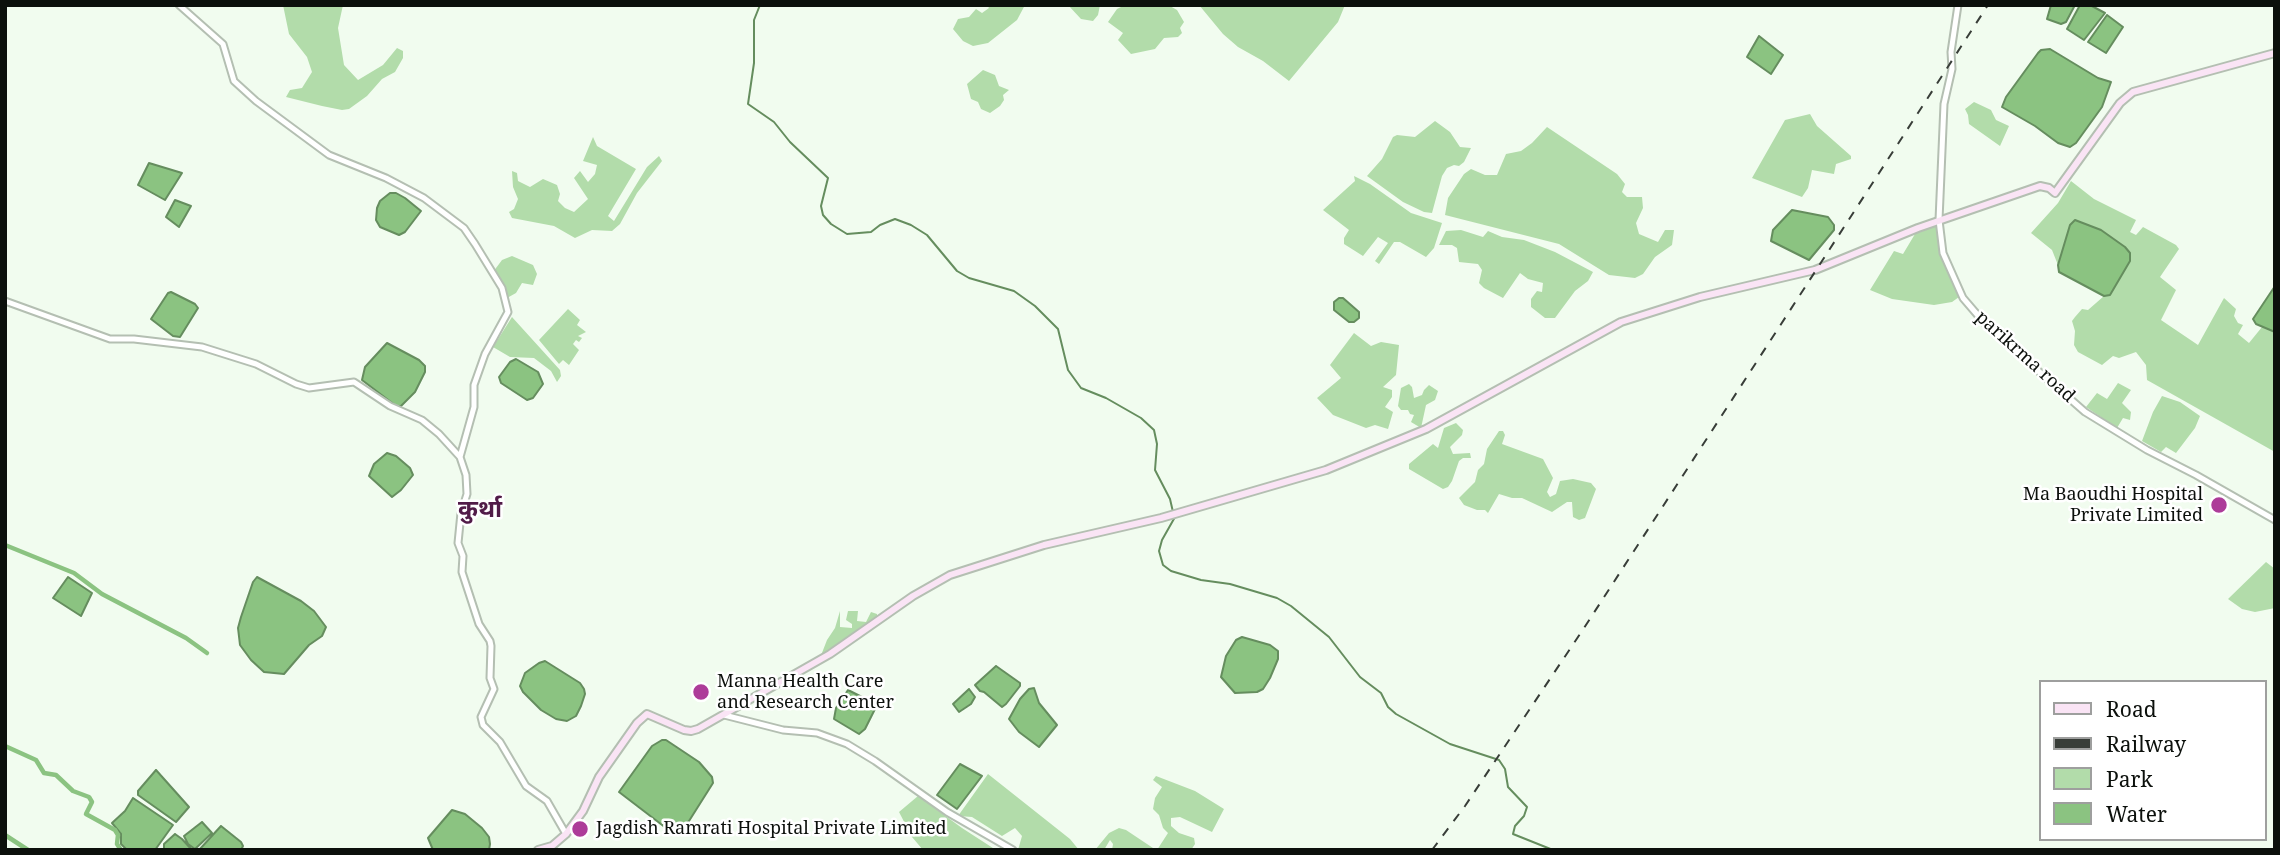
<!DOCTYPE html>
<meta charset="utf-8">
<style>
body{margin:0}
#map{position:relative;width:2280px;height:855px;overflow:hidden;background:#f1fcef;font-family:"Noto Serif",serif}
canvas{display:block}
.frame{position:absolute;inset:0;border:7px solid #0c100c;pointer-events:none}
.legend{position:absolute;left:2039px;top:680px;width:228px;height:161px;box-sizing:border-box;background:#fff;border:2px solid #9e9f9e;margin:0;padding:9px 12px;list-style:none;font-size:21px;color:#0c100c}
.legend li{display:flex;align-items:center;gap:14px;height:35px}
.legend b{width:35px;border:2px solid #9e9f9e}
</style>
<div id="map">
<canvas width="2280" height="855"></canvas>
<div class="frame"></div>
<ul class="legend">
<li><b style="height:9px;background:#fae4f5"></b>Road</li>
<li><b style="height:9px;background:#383d38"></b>Railway</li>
<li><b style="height:19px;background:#b2dcaa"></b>Park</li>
<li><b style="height:19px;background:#8bc381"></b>Water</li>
</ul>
</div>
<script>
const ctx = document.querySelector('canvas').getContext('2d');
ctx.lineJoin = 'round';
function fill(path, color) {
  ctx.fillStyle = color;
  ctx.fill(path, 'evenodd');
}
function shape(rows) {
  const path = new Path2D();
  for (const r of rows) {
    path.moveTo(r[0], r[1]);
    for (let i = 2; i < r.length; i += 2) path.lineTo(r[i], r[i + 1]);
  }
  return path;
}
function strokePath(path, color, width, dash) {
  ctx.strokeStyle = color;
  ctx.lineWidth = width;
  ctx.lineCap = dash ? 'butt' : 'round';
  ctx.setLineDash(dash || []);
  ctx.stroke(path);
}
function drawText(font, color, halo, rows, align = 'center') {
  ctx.font = font + ' "Noto Serif","Noto Sans Devanagari",serif';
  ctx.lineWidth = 5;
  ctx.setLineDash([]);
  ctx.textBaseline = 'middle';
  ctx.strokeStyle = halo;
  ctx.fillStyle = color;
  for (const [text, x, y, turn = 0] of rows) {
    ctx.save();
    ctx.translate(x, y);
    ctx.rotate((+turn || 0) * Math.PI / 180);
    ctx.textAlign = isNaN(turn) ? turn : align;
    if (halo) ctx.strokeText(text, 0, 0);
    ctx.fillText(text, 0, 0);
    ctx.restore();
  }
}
fill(shape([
 [283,5,343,5,338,28,344,65,358,80,383,65,397,48,403,51,403,58,395,72,382,79,367,96,349,109,342,110,322,106,286,97,290,90,302,88,312,72,307,57,289,34],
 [987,5,1025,5,1017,20,988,43,973,46,963,41,953,29,958,19,969,17,976,9,982,13,989,8],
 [1068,5,1100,5,1098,15,1093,21,1081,19],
 [1125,5,1170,6,1177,10,1184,22,1180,28,1182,33,1178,37,1164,38,1155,49,1131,54,1118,40,1123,33,1108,22,1117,9],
 [1199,5,1345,5,1338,22,1289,81,1263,61,1238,47,1223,34],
 [983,70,995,75,999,86,1009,90,1003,95,1004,100,1000,106,990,113,981,109,978,102,971,99,967,84],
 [1974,102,1991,110,1996,120,2009,126,2000,146,1969,124,1968,115,1965,109],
 [1810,114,1817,126,1851,156,1851,159,1836,164,1834,174,1812,170,1808,188,1802,197,1752,178,1785,120],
 [1435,121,1450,132,1460,147,1471,148,1464,162,1459,166,1454,165,1447,168,1442,176,1432,213,1424,212,1403,202,1367,176,1382,159,1393,137,1397,135,1415,137],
 [1547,127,1617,174,1625,184,1622,192,1627,197,1642,197,1643,208,1636,223,1639,234,1658,242,1665,230,1674,230,1672,245,1655,257,1643,274,1635,278,1609,275,1559,244,1445,215,1448,198,1464,174,1471,169,1485,175,1497,175,1506,154,1521,151,1532,143],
 [593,137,597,146,636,169,608,216,614,221,647,167,659,156,662,161,637,193,620,224,612,231,592,230,575,238,554,226,512,218,509,212,514,209,518,199,513,187,512,171,517,173,518,181,530,187,543,179,557,185,560,194,558,201,565,208,574,212,588,199,574,178,580,171,588,182,595,174,597,165,583,161],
 [1354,176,1370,184,1411,213,1442,223,1434,248,1426,257,1400,242,1394,242,1379,264,1375,261,1388,243,1378,237,1363,256,1344,244,1344,238,1349,230,1323,210,1355,181],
 [2071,181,2094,199,2136,220,2130,232,2136,235,2143,227,2176,245,2179,249,2160,277,2176,290,2161,320,2198,345,2224,298,2236,309,2234,316,2238,323,2243,325,2238,334,2249,343,2262,327,2275,332,2275,452,2147,380,2146,365,2136,352,2119,358,2113,356,2102,365,2078,352,2074,345,2075,331,2072,321,2075,317,2082,309,2088,310,2104,296,2107,296,2131,256,2125,247,2090,225,2070,225,2058,265,2052,250,2031,233,2058,203],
 [1938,224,1939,249,1959,297,1952,302,1934,305,1892,299,1870,290,1894,251,1903,254,1915,234],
 [1461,230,1483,237,1488,231,1502,237,1524,240,1555,252,1593,272,1588,281,1575,291,1555,318,1545,318,1531,307,1531,299,1537,291,1542,292,1543,283,1528,279,1520,273,1503,298,1484,288,1479,283,1482,270,1478,264,1459,262,1457,248,1452,245,1439,245,1446,231],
 [512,256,533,265,537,274,533,285,522,283,516,293,507,298,507,293,493,272,502,260],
 [568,309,580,320,577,325,586,332,578,336,582,338,579,342,576,340,573,344,579,350,569,365,563,360,559,364,539,340],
 [512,317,560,370,561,376,557,382,551,371,534,358,510,357,493,347],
 [1354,333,1371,346,1381,342,1399,345,1396,375,1383,387,1392,390,1392,397,1385,407,1393,412,1388,429,1375,425,1366,428,1333,415,1317,398,1341,378,1330,365],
 [2118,383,2131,390,2122,403,2131,412,2130,420,2123,418,2117,428,2086,407,2097,393,2107,399],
 [1409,384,1412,387,1414,398,1422,395,1424,390,1429,385,1438,391,1435,400,1426,405,1421,428,1411,422,1414,415,1410,414,1408,410,1401,410,1398,406,1401,388],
 [2162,396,2180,402,2200,416,2195,428,2176,453,2166,447,2161,452,2142,441,2153,412],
 [1456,423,1463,430,1462,435,1450,447,1453,454,1470,453,1471,458,1463,458,1459,461,1452,481,1448,487,1443,489,1409,469,1409,464,1433,444,1438,448,1444,428],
 [1499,431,1503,431,1505,435,1502,444,1543,459,1553,478,1547,492,1550,497,1556,494,1560,481,1573,479,1591,483,1596,489,1585,518,1579,520,1573,517,1572,502,1567,502,1552,512,1522,498,1512,498,1499,494,1488,513,1485,510,1477,510,1464,505,1459,498,1475,482,1478,470,1484,464,1487,449],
 [2266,562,2275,569,2275,608,2255,612,2242,609,2228,599],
 [840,611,840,627,852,628,852,624,846,620,848,611,858,611,857,621,866,622,871,612,877,614,877,619,820,658,827,640,835,628],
 [988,774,1070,839,1079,850,1018,850,1022,836,1015,828,1002,836,972,817,958,816],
 [1156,776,1195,791,1224,809,1212,832,1180,817,1171,818,1171,826,1179,833,1194,838,1195,844,1191,850,1157,850,1168,833,1163,828,1159,815,1153,809,1155,798,1162,787,1153,780],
 [918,796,962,828,996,850,923,850,912,837,899,812],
 [1119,828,1126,830,1156,850,1112,850,1113,844,1110,840,1104,850,1095,850,1109,833]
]), '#b2dcaa');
const water = shape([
 [2051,5,2075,5,2066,22,2061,24,2047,19,2051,5],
 [2080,5,2090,5,2105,13,2084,40,2067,29,2080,5],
 [2107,15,2123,27,2106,53,2088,42,2107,15],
 [1759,36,1783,55,1771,74,1747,57,1759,36],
 [2050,49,2098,78,2111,82,2102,107,2076,143,2070,147,2058,143,2035,126,2002,107,2006,97,2038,53,2041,50,2050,49],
 [149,163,182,173,165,200,138,185,149,163],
 [390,193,396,193,405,198,421,211,405,232,399,235,380,227,376,220,377,208,380,201,390,193],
 [175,200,191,206,179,227,166,217,175,200],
 [1792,210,1828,217,1834,225,1834,230,1809,260,1771,241,1773,230,1792,210],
 [2075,220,2101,230,2125,247,2130,253,2130,261,2110,295,2104,296,2059,272,2058,265,2070,225,2075,220],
 [2275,286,2275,332,2256,324,2253,319,2275,286],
 [171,292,195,304,198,308,180,337,173,336,151,319,168,293,171,292],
 [1339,298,1343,298,1359,312,1359,318,1354,322,1349,322,1334,310,1334,302,1339,298],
 [387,343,419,360,425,366,425,372,415,392,401,406,396,406,362,380,365,367,387,343],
 [516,359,538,372,543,384,533,398,527,400,501,383,499,377,510,362,516,359],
 [387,453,396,456,410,468,413,475,401,490,392,497,369,476,374,464,387,453],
 [68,577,92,593,81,616,53,598,68,577],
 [257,577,301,601,314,611,326,627,322,636,309,645,284,674,264,672,251,660,240,645,238,628,241,617,253,582,257,577],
 [1242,637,1270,645,1278,651,1278,659,1270,678,1263,689,1257,692,1235,693,1221,677,1226,656,1236,640,1242,637],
 [545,661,580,683,584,689,585,694,581,706,576,716,567,721,556,719,541,710,523,692,520,686,525,673,539,663,545,661],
 [996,666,1020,683,1020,686,1006,704,1002,707,984,692,980,691,975,685,996,666],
 [1034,688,1039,703,1057,725,1039,747,1019,732,1009,719,1020,699,1029,689,1034,688],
 [969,689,975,697,971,704,959,712,953,704,969,689],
 [848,690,870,701,875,709,865,729,859,734,834,719,836,708,848,690],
 [662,740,666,740,699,762,712,777,713,783,689,821,682,828,675,830,666,828,619,792,652,746,662,740],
 [960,764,982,776,957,809,937,795,960,764],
 [156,770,189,807,176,822,138,795,138,791,156,770],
 [133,798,173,825,155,850,127,850,121,844,121,834,112,823,125,811,133,798],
 [452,810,465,814,482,828,489,837,490,844,489,850,433,850,428,838,452,810],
 [202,822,212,833,195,849,188,844,184,836,202,822],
 [221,826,241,842,243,846,241,850,199,850,221,826],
 [175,834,182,839,192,850,164,850,164,844,175,834]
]);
fill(water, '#8bc381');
strokePath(water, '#658d5e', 2);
strokePath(shape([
 [760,5,754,20,754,63,748,104,774,122,790,142,828,178,821,206,823,215,831,224,847,234,871,232,880,225,895,219,911,225,927,235,957,271,969,278,1014,291,1035,306,1058,329,1068,370,1081,388,1106,398,1141,418,1154,430,1157,444,1155,470,1170,499,1173,512],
 [1175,517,1162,540,1159,551,1163,565,1171,571,1201,580,1230,584,1277,598,1291,606,1329,637,1360,677,1381,693,1388,707,1396,714,1450,744,1499,760,1505,769,1508,787,1527,807,1524,816,1515,826,1513,834,1553,850]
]), '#658d5e', 2);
strokePath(shape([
 [5,545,74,573,102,594,186,638,207,653],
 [5,746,36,760,44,773,56,775,73,791,89,797,92,802,86,814,115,830,118,835,117,844,121,850],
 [5,835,28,850]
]), '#8bc381', 4.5);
const tertiary = shape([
 [179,5,223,44,234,81,256,101,329,155,386,178,424,198,464,228,475,244,502,288,508,312,485,354,474,385,474,407,460,457],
 [1958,5,1951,52,1952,69,1944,104,1939,220,1943,253,1963,298,1987,326,2085,412,2147,450,2196,475,2275,520],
 [5,301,110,339,134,339,202,347,256,364,296,384,309,388,354,382,390,406,422,420,439,434,460,457,466,475,467,494,461,513,458,543,463,556,462,572,479,624,490,641,491,646,490,678,494,689,481,717,483,725,500,742,526,786,547,801,566,834],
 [724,715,783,730,817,733,847,744,875,761,947,812,1013,850]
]);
const secondary = shape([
 [538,850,552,846,566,834,583,811,599,777,637,723,647,714,684,730,691,731,698,729,830,654,913,596,950,575,1044,545,1161,518,1326,470,1426,429,1621,322,1700,297,1815,270,1918,228,2040,186,2049,188,2055,193,2120,103,2133,92,2275,53]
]);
strokePath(tertiary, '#b4bfb2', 9);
strokePath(secondary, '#b4bfb2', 10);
strokePath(tertiary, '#fff', 5);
strokePath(secondary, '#fae4f5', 6);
strokePath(shape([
 [1432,850,1465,806,1584,628,1988,5]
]), '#383d38', 2, [9, 9]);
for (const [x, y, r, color] of [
 [2219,505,9,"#ad3c99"],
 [701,692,9,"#ad3c99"],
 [580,829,9,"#ad3c99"]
]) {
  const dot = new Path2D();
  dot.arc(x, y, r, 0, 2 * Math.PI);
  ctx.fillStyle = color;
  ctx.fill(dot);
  strokePath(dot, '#fff', 2.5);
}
drawText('18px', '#0c100c', '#fff', [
 ["parikrma road",2025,357,42]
]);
drawText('18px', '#0c100c', '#fff', [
 ["Ma Baoudhi Hospital",2203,495,"right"],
 ["Private Limited",2203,516,"right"],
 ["Manna Health Care",717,682],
 ["and Research Center",717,703],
 ["Jagdish Ramrati Hospital Private Limited",596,829]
], 'left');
drawText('bold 24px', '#511b48', '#fff', [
 ["कुर्था",480,510]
]);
</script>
